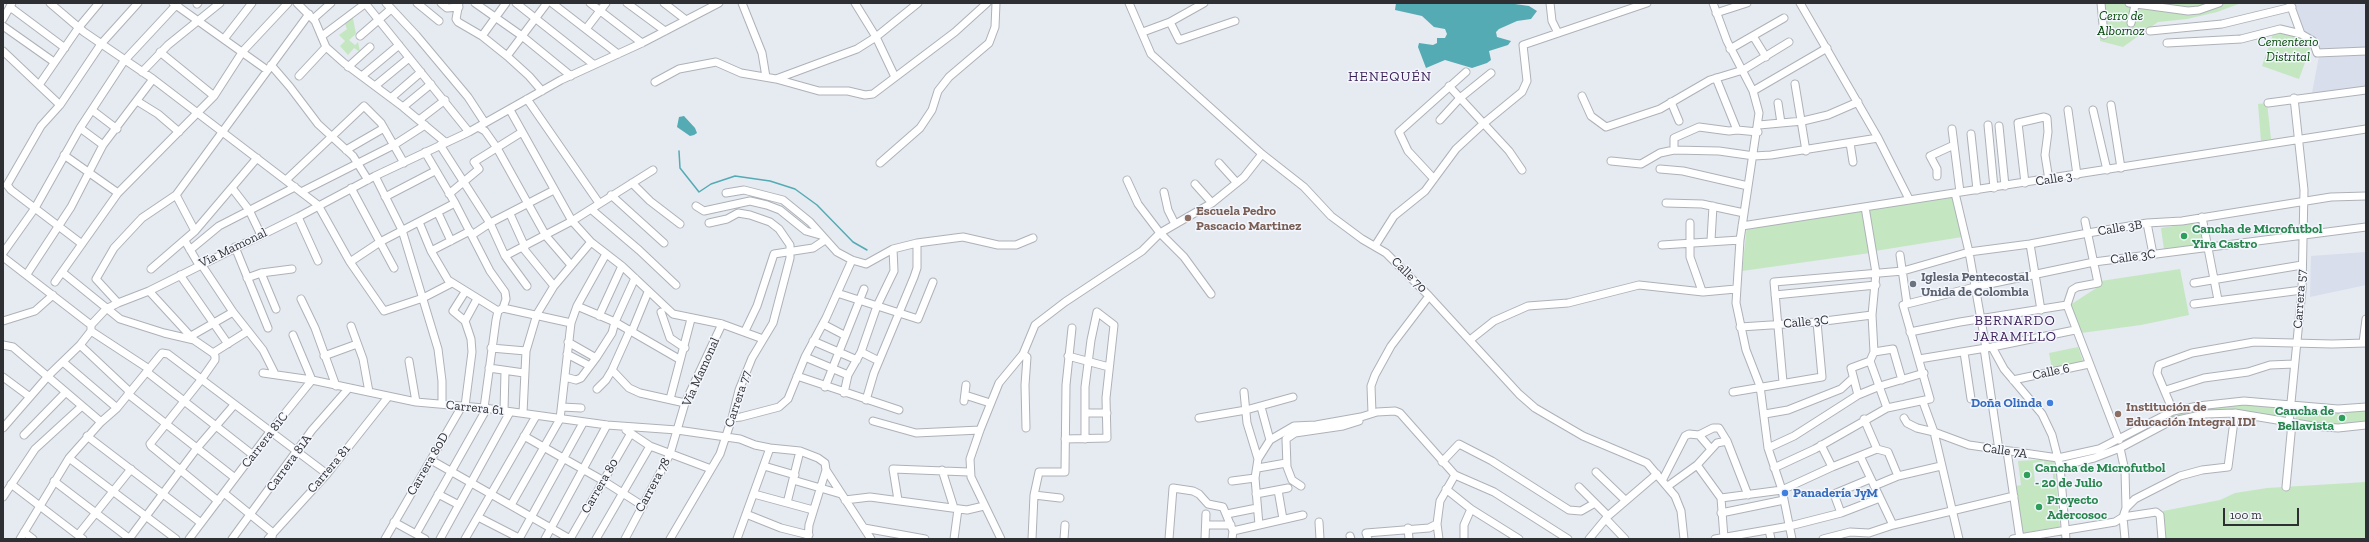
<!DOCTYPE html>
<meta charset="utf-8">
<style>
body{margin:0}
#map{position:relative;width:2369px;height:542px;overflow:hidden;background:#e6eaf1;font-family:"Zilla Slab",serif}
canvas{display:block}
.frame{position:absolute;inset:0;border:4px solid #2e2f32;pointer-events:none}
.scale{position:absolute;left:2223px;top:508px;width:76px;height:18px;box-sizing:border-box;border:2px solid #2e2f32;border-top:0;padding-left:5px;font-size:12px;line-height:14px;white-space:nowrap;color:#2e2f32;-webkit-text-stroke:3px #f4f7fe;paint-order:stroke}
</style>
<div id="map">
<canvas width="2369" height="542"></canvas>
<div class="frame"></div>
<div class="scale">100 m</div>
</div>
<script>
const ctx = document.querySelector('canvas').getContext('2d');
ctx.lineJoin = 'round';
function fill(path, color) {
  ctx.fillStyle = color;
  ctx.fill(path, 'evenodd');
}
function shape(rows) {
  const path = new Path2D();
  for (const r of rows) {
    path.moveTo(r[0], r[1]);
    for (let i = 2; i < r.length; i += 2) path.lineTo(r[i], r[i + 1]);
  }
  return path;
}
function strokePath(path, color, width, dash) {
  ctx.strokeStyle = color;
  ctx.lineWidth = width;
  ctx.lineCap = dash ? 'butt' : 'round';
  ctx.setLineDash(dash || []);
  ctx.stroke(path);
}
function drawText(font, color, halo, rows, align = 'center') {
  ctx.font = font + ' "Zilla Slab",serif';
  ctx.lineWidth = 3;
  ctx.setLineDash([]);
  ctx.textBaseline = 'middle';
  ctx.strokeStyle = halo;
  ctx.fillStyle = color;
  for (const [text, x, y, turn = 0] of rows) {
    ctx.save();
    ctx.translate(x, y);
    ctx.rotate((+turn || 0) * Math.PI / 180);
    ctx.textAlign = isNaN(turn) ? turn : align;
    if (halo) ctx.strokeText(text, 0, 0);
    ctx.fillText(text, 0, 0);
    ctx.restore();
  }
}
fill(shape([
 [2290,3,2366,3,2366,88,2312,93,2320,51,2317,40,2301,33],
 [2366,252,2366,285,2310,297,2311,256]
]), '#d8deeb');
fill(shape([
 [2099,3,2241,3,2217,12,2187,19,2158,22,2123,47,2100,41],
 [352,13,356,34,349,40,355,45,358,42,360,52,354,48,348,55,340,46,345,41,339,35,347,29,345,24,351,18],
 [2275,28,2314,38,2299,79,2262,66],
 [2267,103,2271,139,2261,141,2258,104],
 [1953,196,1962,237,1875,251,1868,214,1870,209],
 [1863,210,1870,253,1742,271,1747,226],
 [2200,222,2204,243,2164,250,2161,228],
 [2180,269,2189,315,2141,325,2081,333,2070,305,2101,285,2101,281],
 [2078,347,2083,361,2052,369,2049,353],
 [2234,404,2288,407,2286,418,2235,410,2176,417,2102,453,2064,464,2063,461,2116,445,2175,413],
 [2296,407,2366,409,2366,422,2337,424,2296,420],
 [2054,459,2060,527,2023,533,2016,486,2021,485,2018,461],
 [2044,461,2046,474,2053,473,2053,481,2035,483,2033,463],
 [2366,482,2366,539,2165,539,2163,511,2220,500,2235,493,2267,488]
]), '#c4e7c1');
fill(shape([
 [1396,3,1508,3,1529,6,1537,11,1531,19,1517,21,1499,29,1496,32,1497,37,1511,41,1508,45,1489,51,1491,60,1487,63,1472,68,1445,60,1426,68,1418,47,1419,43,1433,45,1437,43,1437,38,1445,38,1447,34,1445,29,1434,27,1422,16,1395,10],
 [684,116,695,128,697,133,694,135,690,136,677,127,679,117]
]), '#54abb4');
strokePath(shape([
 [679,151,680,168,699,192,711,184,735,176,770,181,795,189,817,205,853,242,867,250]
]), '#54abb4', 1.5);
const minor = shape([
 [50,3,84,32,153,79,318,205,350,262,384,311,423,298,452,283],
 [173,3,267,70],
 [297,3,315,21,326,47,344,63,403,107,445,142],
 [365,3,469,132],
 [386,3,416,35,468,97,485,123],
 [417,3,439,21],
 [441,3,447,8,459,7],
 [459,3,456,19,458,22,482,36,507,56,529,76,542,91],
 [475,3,522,36,571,76],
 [516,3,593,64],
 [552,3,618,54],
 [590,3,642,43],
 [627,3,665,31],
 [664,3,686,20],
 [742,3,762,53,766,77],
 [855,3,876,37,895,77],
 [1129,3,1151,54,1262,154,1304,187,1331,216,1362,239,1386,253,1429,296,1519,394,1535,408,1583,436,1647,463,1675,496,1681,511,1684,539],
 [1550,3,1552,21,1558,33],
 [1713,3,1727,41,1753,91,1759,113,1740,240,1736,303,1746,350,1760,386,1768,448,1782,490,1792,539],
 [1800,3,1878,138,1909,199],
 [2101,3,2104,35],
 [2129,3,2188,11,2199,10,2219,3],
 [197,4,198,3],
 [2290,4,2301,34],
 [10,7,65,48],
 [1716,13,1747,3],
 [3,19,12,3],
 [313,19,331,3],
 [1170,22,1179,40,1235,21],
 [2131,23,2135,5],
 [3,26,54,62],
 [586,29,606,3],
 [2150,31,2222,24,2292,7],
 [1143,32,1170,22,1204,3],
 [322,36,366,3],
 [360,36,391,9],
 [482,36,506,3],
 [1753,36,1766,57],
 [224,39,252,3],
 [2167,43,2241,39,2280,29,2301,34,2313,41,2317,53,2366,51],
 [1730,49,1784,18],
 [3,51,60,105],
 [160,52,214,96],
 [507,56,547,3],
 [271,65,290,87,318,124,353,156,368,180],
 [348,67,370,47],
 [142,72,168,45,220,3],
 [299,76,326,47],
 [362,76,399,45],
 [1716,78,1737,130,1758,132],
 [776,79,819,91,848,91,865,95,873,94,955,32,987,3],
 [655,82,679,69,716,62,741,73,776,79,857,49,876,37,918,3],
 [1795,84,1806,151],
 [39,85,79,27,99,3],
 [375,86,409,58],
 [1449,86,1509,151,1522,170],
 [1753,91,1827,48],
 [1582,96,1591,116,1606,127,1660,109,1710,80,1743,70,1789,42],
 [391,98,421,72],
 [527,99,599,203],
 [137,101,158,114,179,132],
 [1671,102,1679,121],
 [1778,103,1781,123],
 [2268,103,2366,90],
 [2111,105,2121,168],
 [403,107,431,84],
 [92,110,117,129],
 [510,110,572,221,591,242,622,266,673,314,722,324,763,339],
 [2068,110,2077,175],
 [2093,110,2107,170],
 [419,120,445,100],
 [1440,120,1460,98,1491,73],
 [1759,125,1803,121,1828,115,1858,102],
 [1988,125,1994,188],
 [1999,126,2005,186],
 [478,127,485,131,497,148,546,236,571,265],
 [80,128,103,145],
 [1952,129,1960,192],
 [1971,134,1977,190],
 [1850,143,1853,162],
 [440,145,490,223,505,256,527,286],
 [346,150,384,128],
 [1674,150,1674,138,1699,127,1729,131,1737,130],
 [425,152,455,203,490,271,505,292,506,299,503,308,498,311,496,320,484,408],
 [64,155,118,193],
 [1611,161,1641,164,1660,153,1674,150,1719,151,1754,156,1771,155,1878,138],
 [880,163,920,128,932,110,938,91,949,77,989,43,995,27,996,3],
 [1219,163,1237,183],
 [1660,169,1683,171,1748,186],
 [375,176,402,230,438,349,442,381,442,404],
 [1937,176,1937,169,1930,156,1954,145],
 [1434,179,1408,151,1399,132,1466,72],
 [286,180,364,106,381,123,404,163],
 [1127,180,1138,204,1160,233,1184,257,1211,294],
 [632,183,650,201,680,224],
 [2025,183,2018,123,2044,117,2047,118,2048,132,2045,155,2049,180],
 [1195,184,1212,203],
 [232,188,249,210,261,235],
 [351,188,394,268],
 [301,192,394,145,425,125],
 [1164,192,1168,210,1175,224],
 [726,193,744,190,783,200,810,222,837,252,852,260,866,264,893,249,917,243,963,237,998,245,1016,245,1033,238],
 [1955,193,1969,252,1986,348],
 [449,194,479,169,474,162,522,132],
 [176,195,195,231],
 [611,195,664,243],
 [385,197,435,171],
 [1666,203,1702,204,1744,213],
 [696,206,704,211,750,201,767,205,780,210,806,231,820,235],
 [1865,207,1876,273,1872,315,1874,352,1870,361,1887,408],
 [592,210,639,250,676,285],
 [438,213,451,241],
 [510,214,525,247],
 [298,217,318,261],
 [2202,217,2218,300],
 [2085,221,2098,283,2077,287,2072,290,2067,305,2119,440],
 [419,222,431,251,448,280,498,311],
 [1690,223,1690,257,1702,291],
 [2147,223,2153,254],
 [1742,226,2366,129],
 [472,235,490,223,554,190],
 [1711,240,1713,206],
 [185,241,199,265],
 [82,244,11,190,7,185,41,126,60,105,101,44,138,3],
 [2030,244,2041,310],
 [1662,245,1740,240],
 [1375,246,1394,216,1425,191,1456,149,1483,124,1522,92,1527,81,1523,45,1647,3],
 [235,247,268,328],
 [523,248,554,286],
 [190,250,219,226,295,187],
 [431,251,470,231],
 [3,253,35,208,80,128,124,61,178,3],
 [1900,255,1907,304],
 [505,256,572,221,653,170],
 [3,257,91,325],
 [350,262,380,242,455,203],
 [201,264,233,312,263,350,275,374],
 [151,269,195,231,257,158],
 [62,272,120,319,164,333,194,340],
 [261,273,276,309],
 [27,274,71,207,103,145,153,79],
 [180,275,228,344],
 [247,278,261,273,292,269],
 [55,282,118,193,214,96,243,51,288,3],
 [2194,283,2302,265],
 [149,291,194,340,213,353,215,356,215,360,201,380,150,444,151,446,218,501],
 [837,293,918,319,933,282],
 [1775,295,1876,285],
 [301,299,315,328,336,386],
 [118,303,96,279,114,248,142,218,176,195,309,14],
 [2194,304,2302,290],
 [577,306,615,322,679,359],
 [503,308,571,323],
 [661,312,670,338,685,348],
 [599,316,622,266],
 [3,321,35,311,53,295],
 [465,321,477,299],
 [823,324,844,335],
 [91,325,106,309,118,303,149,291,298,217,375,176,469,132,561,80,642,43,719,3],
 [351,326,363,359,369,392],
 [1740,327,1817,322,1872,315],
 [91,331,149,369],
 [632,331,648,292],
 [745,331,757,306,774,254,813,248,825,240],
 [1910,332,1960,322,2067,305],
 [191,336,233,312],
 [1470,340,1494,321,1528,306,1568,303,1639,285,1703,292,1736,289],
 [813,341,857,360],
 [568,342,596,358],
 [2363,343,2366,319],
 [3,345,13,347,101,422],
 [80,345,130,392],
 [1992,347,2004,369,2042,414,2052,435,2060,466,2066,539],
 [491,348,526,351],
 [1984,348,1999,450],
 [861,352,879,361],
 [1874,352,1893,349,1902,380],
 [1964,352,1971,399],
 [213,353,248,331],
 [567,354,590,366],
 [1023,354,1027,357,1025,385,1026,428],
 [324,356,357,344],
 [1068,356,1109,367],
 [805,357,848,375],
 [1919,359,1992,347,2075,330],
 [409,361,416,402],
 [63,362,117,408],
 [489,368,524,373],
 [612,370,629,388,640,393,685,403],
 [147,372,253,455],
 [263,373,312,380,416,402,484,408,607,425,677,430,740,439,755,445,770,448,800,451,818,458,825,463,826,470,871,539],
 [797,376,899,410],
 [3,377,30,397],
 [565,377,576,380,581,378,596,358,612,333,615,322,635,278],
 [2013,380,2089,364],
 [1783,382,1774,282,1903,271,1969,252,2030,244,2088,233,2147,223,2182,221,2331,197,2366,196],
 [825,387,864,289],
 [597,389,606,380,612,370,630,330],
 [2166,390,2204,378,2248,372,2270,365,2294,364],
 [1244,392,1247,423,1258,459],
 [1733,392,1822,377,1817,322],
 [844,393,848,375,861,352,877,306,894,271,893,249],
 [128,394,235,478],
 [965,395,990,403],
 [1858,395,1851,368,1870,361],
 [670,399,691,319],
 [866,400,874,373,914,277,917,268,917,243],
 [964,401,966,385],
 [1923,402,1934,432,1959,539],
 [465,406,472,352,471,339,465,321,453,311,465,292],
 [562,407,581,408],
 [1261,407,1270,440],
 [504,411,505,371],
 [2173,411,2157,373,2158,368,2159,365,2192,353,2254,342,2332,344,2366,343],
 [523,413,526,351,537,314,554,286,591,242],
 [1085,413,1107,413],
 [1372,413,1371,386,1375,375,1391,346,1429,296],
 [1765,414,1788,410,1841,389,1853,378],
 [732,418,741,417,779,407,788,399,805,357,826,318,852,260],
 [1199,418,1246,410,1293,397],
 [1904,418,1907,423,1917,428,1934,432,1969,445,2058,458,2099,449,2173,411,2198,406,2244,401,2338,409,2366,407],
 [1864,419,1877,449],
 [873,421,916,433,980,430],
 [2289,423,2302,290,2304,190,2294,98],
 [3,428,49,375,80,345,91,331,91,325],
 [626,430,650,446,711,469],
 [24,435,66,392],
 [1699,435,1713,428,1719,428,1727,441,1748,495],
 [87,436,201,523],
 [524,436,602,480,643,506],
 [1065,439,1107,438,1106,398,1114,325,1097,312,1091,340,1085,387,1085,439],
 [1821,445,1832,467],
 [1768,448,1794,436,1858,395,1880,386,1924,373],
 [2120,448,2125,471,2126,508],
 [2007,451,2020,539],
 [1860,456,1893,525],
 [69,458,176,539],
 [431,460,570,539],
 [1442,462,1459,444,1492,461,1569,510,1581,511,1595,503],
 [1697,465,1721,498,1724,538],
 [764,466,795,475],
 [2060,466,2094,458,2120,448,2169,422,2205,414,2235,413,2313,426,2338,428,2366,425],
 [1258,468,1286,463],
 [1774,468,1815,449,1887,408,1930,399,1903,305,1975,287,2094,262,2366,227],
 [942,470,954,508],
 [1596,472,1625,500],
 [1663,479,1685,436,1689,434,1699,435,1711,449],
 [793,480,841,494],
 [54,481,130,539],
 [1232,481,1255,478],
 [11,484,83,539],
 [1301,486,1292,480,1287,467,1286,439,1295,433,1343,426,1359,421],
 [1668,486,1697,465,1717,443,1727,441],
 [1874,486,1898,476,1941,466],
 [1579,487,1608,516],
 [2286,487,2292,423],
 [1446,489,1471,509,1519,539],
 [1278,490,1283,519],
 [224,493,273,533,272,537],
 [438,494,459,505],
 [754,494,813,510],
 [1256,494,1288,488],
 [1034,495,1060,498],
 [3,497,35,449,82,406],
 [1721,498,1782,490,1832,467,1877,449,1888,452,1898,476],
 [845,500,870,497,967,510,984,506],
 [898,500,893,469,969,472],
 [787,503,800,451],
 [511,505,560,419,571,323,577,306,606,254],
 [1721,513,1784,500],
 [1841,513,1834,494,1870,479],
 [746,514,781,528,809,535],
 [1227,514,1257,508],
 [478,517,519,538],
 [1606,519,1625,539],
 [394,522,425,539],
 [1319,522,1320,539],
 [1206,525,1231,525],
 [1259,525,1255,478,1258,459,1270,440,1294,426,1316,425,1361,417,1377,412,1395,411,1400,413,1455,475,1494,492,1568,539],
 [864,528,925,539],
 [1408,528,1409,539],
 [1769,530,1771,539],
 [1233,531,1303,515],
 [24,532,33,539],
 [416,534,487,408],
 [78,535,131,469],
 [1350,536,1351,539],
 [20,539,69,458,101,422,117,408,162,353,168,354,327,474],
 [129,539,197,448,234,405],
 [189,539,269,433,312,380,293,335],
 [232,539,312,430,348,389],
 [268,539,327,474,388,397],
 [385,539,462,406],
 [440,539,510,412],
 [465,539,536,416],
 [519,539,583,423],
 [545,539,607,425],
 [570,539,631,433],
 [596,539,650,446],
 [625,539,670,454,685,403,722,324],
 [670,539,720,454,732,418,739,390,752,358,773,323,790,258,790,245,779,229,770,222,750,215,738,213,727,219,709,223],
 [737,539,770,448],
 [808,539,809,525,826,470],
 [954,539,958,509],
 [1001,539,971,477,970,459,980,430,999,383,1023,354,1035,325,1065,302,1142,251,1160,233,1212,203,1244,177,1262,154],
 [1032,539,1034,495,1039,472,1065,472,1066,385,1072,328],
 [1064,539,1065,525],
 [1169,539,1173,488,1193,491,1199,494,1208,504,1223,507,1233,531,1232,539],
 [1205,539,1206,514],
 [1368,539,1366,533,1429,528,1437,524],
 [1439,539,1437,524,1440,501,1455,475],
 [1464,539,1464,525,1471,509],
 [1589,539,1608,516,1657,474],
 [1715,539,1790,526,1841,513,1880,498],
 [1823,539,1850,532,1869,533,1893,525,2014,496],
 [2013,539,2115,522,2123,517,2156,512,2160,515,2162,539],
 [2125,539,2123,517,2126,508,2135,499,2180,476,2202,470,2228,467,2235,413]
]);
strokePath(minor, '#aeb2b8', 9);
strokePath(minor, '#fff', 7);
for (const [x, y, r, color] of [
 [1188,218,4,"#8d6e63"],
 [2184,236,4,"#2e9e5b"],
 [1913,284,4,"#6b7280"],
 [2050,403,4,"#3f7fe0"],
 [2118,414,4,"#8d6e63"],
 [2342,418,4,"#2e9e5b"],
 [2027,475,4,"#2e9e5b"],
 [1785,493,4,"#3f7fe0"],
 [2039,507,4,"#2e9e5b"]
]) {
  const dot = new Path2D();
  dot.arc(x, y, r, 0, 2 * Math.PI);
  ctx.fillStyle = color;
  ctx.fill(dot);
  strokePath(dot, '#f4f7fe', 1.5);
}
drawText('italic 13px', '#024703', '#f4f7fe', [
 ["Cerro de",2121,16],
 ["Albornoz",2121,31],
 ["Cementerio",2288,42],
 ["Distrital",2288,57]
]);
drawText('13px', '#2e2f32', '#f4f7fe', [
 ["Calle 3",2054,179,-9],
 ["Calle 3B",2120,228,-9],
 ["Vía Mamonal",233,248,-26],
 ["Calle 3C",2133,257,-8],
 ["Calle 70",1409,275,45],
 ["Carrera 57",2300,299,-86],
 ["Calle 3C",1806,322,-5],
 ["Vía Mamonal",701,372,-66],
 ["Calle 6",2051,372,-12],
 ["Carrera 77",738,399,-72],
 ["Carrera 61",475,408,6],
 ["Carrera 81C",265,440,-52],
 ["Calle 7A",2005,451,8],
 ["Carrera 81A",289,463,-54],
 ["Carrera 80D",428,464,-60],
 ["Carrera 81",329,469,-50],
 ["Carrera 78",653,485,-62],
 ["Carrera 80",600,486,-60]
]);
drawText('bold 13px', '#785e54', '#f4f7fe', [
 ["Escuela Pedro",1196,211],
 ["Pascacio Martinez",1196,226],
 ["Institución de",2126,407],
 ["Educación Integral IDI",2126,422]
], 'left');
drawText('bold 13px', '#27864d', '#f4f7fe', [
 ["Cancha de Microfutbol",2192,229],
 ["Yira Castro",2192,244],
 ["Cancha de",2334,411,"right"],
 ["Bellavista",2334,426,"right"],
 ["Cancha de Microfutbol",2035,468],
 ["- 20 de Julio",2035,483],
 ["Proyecto",2047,500],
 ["Adercosoc",2047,515]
], 'left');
drawText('bold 13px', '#5b616d', '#f4f7fe', [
 ["Iglesia Pentecostal",1921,277],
 ["Unida de Colombia",1921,292]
], 'left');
drawText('bold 13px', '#366cbe', '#f4f7fe', [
 ["Doña Olinda",2042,403],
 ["Panadería JyM",1793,493,"left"]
], 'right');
ctx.letterSpacing = '1px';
drawText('14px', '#3a1e57', '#f4f7fe', [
 ["HENEQUÉN",1390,77],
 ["BERNARDO",2015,321],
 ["JARAMILLO",2015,337]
]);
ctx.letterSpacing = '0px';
</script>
